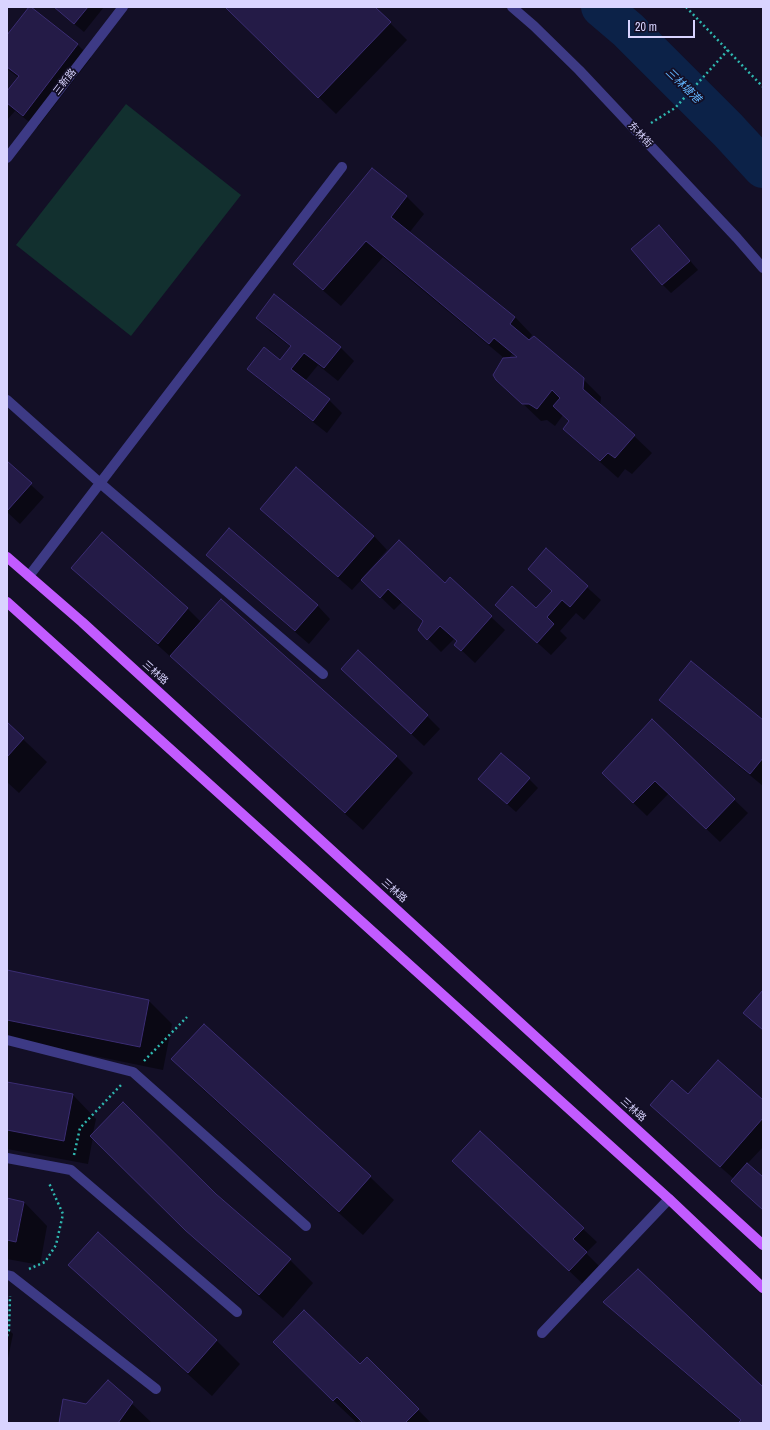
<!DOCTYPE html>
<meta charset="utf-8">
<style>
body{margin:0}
#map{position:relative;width:770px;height:1430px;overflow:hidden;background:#130f26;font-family:"Archivo Narrow",sans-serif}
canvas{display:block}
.frame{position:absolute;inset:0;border:8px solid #d9d4ff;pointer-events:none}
.scale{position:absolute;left:628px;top:20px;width:67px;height:18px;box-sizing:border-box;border:2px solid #d9d4ff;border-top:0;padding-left:5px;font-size:12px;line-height:14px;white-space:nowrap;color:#d9d4ff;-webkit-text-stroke:3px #130f26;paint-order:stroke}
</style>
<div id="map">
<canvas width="770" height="1430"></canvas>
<div class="frame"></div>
<div class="scale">20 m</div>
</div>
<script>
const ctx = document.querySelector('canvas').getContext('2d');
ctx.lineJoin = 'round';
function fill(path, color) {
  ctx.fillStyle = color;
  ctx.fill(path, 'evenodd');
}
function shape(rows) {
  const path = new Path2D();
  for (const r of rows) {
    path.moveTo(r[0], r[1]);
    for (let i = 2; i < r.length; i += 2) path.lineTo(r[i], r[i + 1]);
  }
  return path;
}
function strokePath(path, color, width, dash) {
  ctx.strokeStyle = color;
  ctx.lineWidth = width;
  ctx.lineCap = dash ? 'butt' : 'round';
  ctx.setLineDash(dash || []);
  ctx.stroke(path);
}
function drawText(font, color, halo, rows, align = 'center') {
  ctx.font = font + ' "Archivo Narrow","Noto Sans SC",sans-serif';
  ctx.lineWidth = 3.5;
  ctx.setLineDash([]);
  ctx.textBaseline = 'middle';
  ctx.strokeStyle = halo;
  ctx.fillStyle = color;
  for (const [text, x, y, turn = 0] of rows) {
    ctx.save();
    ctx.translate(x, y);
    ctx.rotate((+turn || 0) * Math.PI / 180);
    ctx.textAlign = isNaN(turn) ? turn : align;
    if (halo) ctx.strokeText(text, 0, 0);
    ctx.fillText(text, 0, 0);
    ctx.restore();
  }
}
fill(shape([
 [126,104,241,195,131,336,16,245]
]), '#12302f');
fill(shape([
 [30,7,78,45,91,58,37,128,15,111,7,120,7,93,19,78,7,69,7,37],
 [54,7,104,7,84,32],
 [226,7,374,7,407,40,336,114],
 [372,170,407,197,424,214,409,233,515,317,532,335,526,343,583,379,601,397,600,406,634,436,652,453,632,474,625,469,618,478,582,446,564,429,570,422,563,415,555,426,547,420,541,421,497,379,504,358,383,257,341,306,312,281,295,264],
 [512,354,517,358,508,359],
 [668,235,698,270,671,293,662,284],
 [257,318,340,347,354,361,338,381,318,365,305,381,329,400,342,413,327,433,262,382,248,369,281,361,291,347,270,331],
 [7,463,44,497,20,524,7,512],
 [261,509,374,536,387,550,362,578,364,579,445,585,450,579,505,630,475,663,455,644,458,642,454,639,441,652,419,630,423,622,402,602,394,610,362,579,352,590,274,522],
 [102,534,188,609,201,622,396,756,413,773,363,830,72,568],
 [546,550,601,600,584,620,576,613,560,631,567,638,551,655,510,618,537,610,552,591],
 [207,555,317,605,330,619,309,644,221,568],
 [356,682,427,716,440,729,424,746],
 [661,700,763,721,763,786,674,713],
 [652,721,748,813,720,842,669,793,647,816,616,786],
 [7,724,47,762,19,793,7,782],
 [529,779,538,788,516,812,489,788],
 [7,971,149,1001,172,1024,163,1070,7,1038],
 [204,1025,370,1177,394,1200,363,1235,196,1083,173,1059],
 [7,1083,73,1095,96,1119,93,1133,215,1195,290,1260,313,1283,283,1318,210,1253,93,1137,88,1164,7,1149],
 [688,1095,763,1102,763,1147,747,1164,763,1178,763,1210,732,1181,734,1179,665,1118],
 [466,1174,583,1229,597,1242,586,1253,599,1266,583,1284],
 [7,1199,24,1202,47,1226,40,1265,7,1259],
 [98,1233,217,1341,240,1364,212,1396,93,1288,70,1265],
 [605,1302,763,1388,763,1423,739,1423,741,1421,622,1319],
 [7,1328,13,1334,7,1363],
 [367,1358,431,1423,365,1423,361,1419,357,1423,297,1366,360,1365],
 [108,1381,152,1423,60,1423,87,1405]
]), '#0007');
strokePath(shape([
 [601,7,628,30,728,130,763,168]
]), '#0c2248', 40);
const building = shape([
 [29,7,31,7,78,44,23,116,7,103,7,91,19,76,7,67,7,35,29,7],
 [54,7,88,7,74,24,54,7],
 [225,7,375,7,391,22,318,98,225,7],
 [372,168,407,196,391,217,515,317,510,324,529,340,534,336,584,378,583,389,635,435,615,458,608,453,600,461,563,429,569,421,553,406,560,398,552,390,537,409,529,404,522,404,496,380,493,375,503,358,517,357,494,338,489,344,366,241,323,290,293,264,372,168],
 [659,225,690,261,662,285,631,249,659,225],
 [274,294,341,347,324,368,304,353,291,369,330,399,313,421,247,369,264,347,280,360,291,346,256,318,274,294],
 [7,461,32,483,7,511,7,461],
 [296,467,374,536,338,577,260,509,296,467],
 [229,528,318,605,295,631,206,555,229,528],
 [102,532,188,608,158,644,71,568,102,532],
 [399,540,445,583,450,577,492,616,461,651,454,645,457,641,440,626,427,640,418,630,423,621,388,589,380,598,361,580,399,540],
 [546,548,588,586,570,607,562,600,547,617,554,624,537,643,495,605,512,586,536,608,552,591,528,569,546,548],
 [221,599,397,756,345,813,170,656,221,599],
 [358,650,428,715,411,734,341,669,358,650],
 [691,661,763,720,763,758,750,774,659,700,691,661],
 [652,719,735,799,706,829,655,781,633,803,602,773,652,719],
 [7,722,24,738,7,757,7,722],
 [501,753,530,778,507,804,478,779,501,753],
 [7,970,149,1000,140,1047,7,1020,7,970],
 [763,990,763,1030,743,1013,763,990],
 [204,1024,371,1176,339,1212,171,1059,204,1024],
 [718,1060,763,1100,763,1118,720,1167,650,1105,672,1080,688,1094,718,1060],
 [7,1082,73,1094,64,1141,7,1130,7,1082],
 [123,1102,216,1194,291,1259,259,1295,185,1230,90,1136,123,1102],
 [480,1131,584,1228,573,1239,587,1252,569,1271,452,1161,480,1131],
 [747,1163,763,1177,763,1210,731,1181,747,1163],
 [7,1198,24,1202,16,1242,7,1240,7,1198],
 [98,1232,217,1340,188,1373,68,1265,98,1232],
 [638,1269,763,1387,763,1423,738,1423,741,1420,603,1302,638,1269],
 [304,1310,360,1364,367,1357,419,1409,405,1423,363,1423,337,1397,333,1401,273,1342,304,1310],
 [108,1380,133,1402,118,1423,59,1423,63,1399,86,1404,108,1380]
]);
fill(building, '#241b47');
strokePath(building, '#3b2d73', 1);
strokePath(shape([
 [686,7,763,87],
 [651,123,675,108,728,50],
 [144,1061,187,1017],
 [74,1155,80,1128,121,1085],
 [29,1269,45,1262,56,1245,63,1214,49,1183],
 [7,1336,9,1330,10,1296]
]), '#2fb8b0', 2.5, [2, 3]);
strokePath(shape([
 [512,7,534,26,579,70,737,238,763,268],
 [7,158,123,7],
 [7,400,100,483,323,674],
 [29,576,342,167],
 [7,1040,133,1072,306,1226],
 [7,1158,71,1170,237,1312],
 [7,1275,11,1276,156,1389],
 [542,1333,669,1199]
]), '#3d3a85', 10);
strokePath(shape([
 [7,557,82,622,763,1245],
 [7,602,669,1199,763,1288]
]), '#c25bff', 10);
drawText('10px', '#d9d4ff', '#130f26', [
 ["三新路",65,82,-52],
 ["东林街",640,135,47],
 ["三林路",155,673,42],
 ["三林路",394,891,42],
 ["三林路",633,1110,42]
]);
drawText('italic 11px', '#62b6ff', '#130f26', [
 ["三林塘港",683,86,44]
]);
</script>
